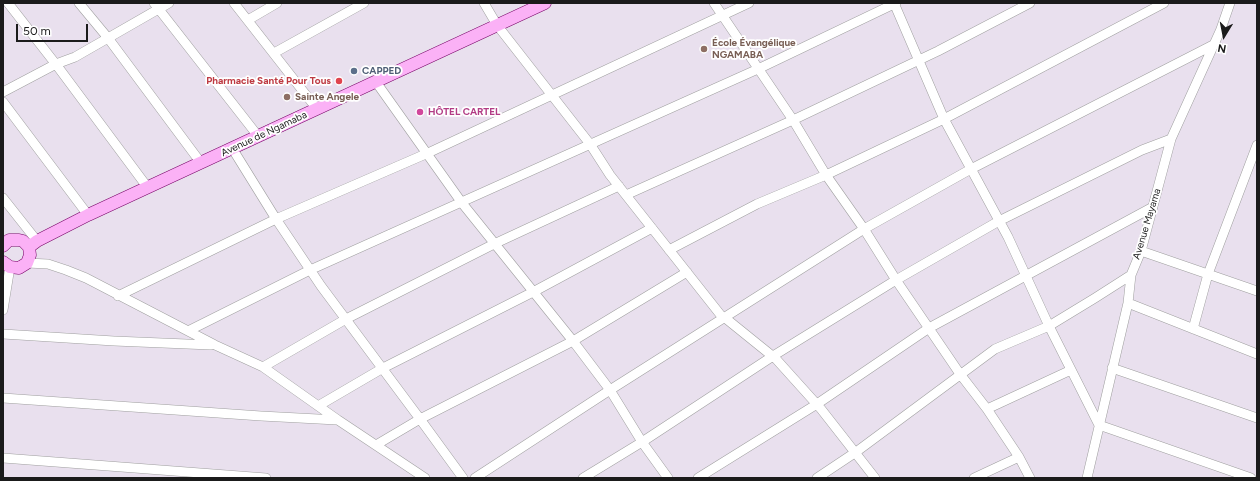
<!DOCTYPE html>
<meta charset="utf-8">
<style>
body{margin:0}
#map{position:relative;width:1260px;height:481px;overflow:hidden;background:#e9e0ee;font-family:Figtree,sans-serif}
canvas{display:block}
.frame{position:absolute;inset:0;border:4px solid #1b1b1b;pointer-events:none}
.north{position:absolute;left:1204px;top:16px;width:40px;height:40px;-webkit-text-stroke:3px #fff;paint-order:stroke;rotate:190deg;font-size:11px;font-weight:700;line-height:16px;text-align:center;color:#1b1b1b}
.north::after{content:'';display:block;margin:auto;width:14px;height:18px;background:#1b1b1b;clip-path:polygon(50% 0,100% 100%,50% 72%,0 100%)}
.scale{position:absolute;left:16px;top:24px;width:72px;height:18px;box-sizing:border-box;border:2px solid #1b1b1b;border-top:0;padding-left:5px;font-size:12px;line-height:14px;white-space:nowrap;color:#1b1b1b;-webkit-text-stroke:3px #fff;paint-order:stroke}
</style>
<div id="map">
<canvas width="1260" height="481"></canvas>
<div class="frame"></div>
<div class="north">N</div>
<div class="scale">50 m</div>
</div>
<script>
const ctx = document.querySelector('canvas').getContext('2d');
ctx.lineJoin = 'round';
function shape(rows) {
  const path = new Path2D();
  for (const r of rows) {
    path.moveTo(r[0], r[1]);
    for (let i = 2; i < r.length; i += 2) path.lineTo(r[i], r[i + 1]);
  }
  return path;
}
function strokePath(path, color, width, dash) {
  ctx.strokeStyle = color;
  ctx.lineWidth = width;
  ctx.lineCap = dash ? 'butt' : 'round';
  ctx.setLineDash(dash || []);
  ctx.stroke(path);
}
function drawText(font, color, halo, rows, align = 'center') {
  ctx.font = font + ' Figtree,sans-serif';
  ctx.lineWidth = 3.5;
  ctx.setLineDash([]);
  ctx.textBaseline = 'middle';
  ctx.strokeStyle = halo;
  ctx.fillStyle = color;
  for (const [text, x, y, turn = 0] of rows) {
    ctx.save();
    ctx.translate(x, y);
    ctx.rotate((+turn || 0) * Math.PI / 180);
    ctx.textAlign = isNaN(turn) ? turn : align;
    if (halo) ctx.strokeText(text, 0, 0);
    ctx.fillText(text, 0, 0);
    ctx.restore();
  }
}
const street = shape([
 [8,3,58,67,148,188],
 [79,3,108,38,201,163],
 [154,3,258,136],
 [234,3,317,109],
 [484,3,497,25,590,144,610,175,723,318],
 [714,3,793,120,826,175,864,229,896,280,960,374,987,409,1019,457,1030,478],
 [894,3,944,119,1008,237,1049,326,1099,425,1251,478],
 [248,20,277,3],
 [274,53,364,3],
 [376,82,462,203,573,341,610,390,642,442,668,478],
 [3,92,56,64,75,57,169,3],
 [3,102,88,215],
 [232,148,276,219,321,286,420,419,463,478],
 [626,195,793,120,938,51,1030,3],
 [3,198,37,241],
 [669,250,757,204,826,175,944,119,1164,3],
 [1141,251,1257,291],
 [27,263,48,264,66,270,86,278,215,345,263,367,338,420,425,478],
 [118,296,276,219,428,153,749,3],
 [1128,303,1257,354],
 [3,310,10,267],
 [724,317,776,359,821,409,875,478],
 [1193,329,1208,274,1257,145],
 [188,331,310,270,758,69,896,3],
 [3,334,114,341,211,345],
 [263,367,346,319,494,244,619,186],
 [1112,368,1257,418],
 [3,398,261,416,337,420],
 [318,406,383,368,533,292,652,228],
 [987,409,1071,370],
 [376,445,420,419,573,341,687,272],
 [3,458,266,478],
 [475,478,610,390,864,229,971,169,1213,45],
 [583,478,642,442,773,356,896,280,999,221,1142,150,1171,139],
 [698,478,817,404,929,328,1153,207],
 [817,478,856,452,995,349,1049,326,1095,298,1131,275],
 [974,478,1019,457],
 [1087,478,1128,303,1131,275,1141,251,1171,139,1221,29,1230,3]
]);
const secondary = shape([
 [3,246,9,240,19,240,23,241,29,247,30,255,27,263,19,268,10,267,3,262],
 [29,247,37,241,88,215,545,3]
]);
strokePath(street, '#9f9f9f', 10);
strokePath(secondary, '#740164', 13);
strokePath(street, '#fff', 9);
strokePath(secondary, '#fbb1f6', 12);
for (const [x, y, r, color] of [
 [704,49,4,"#8d6e63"],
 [354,71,4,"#5c6f8a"],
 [339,81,4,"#e0444e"],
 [287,97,4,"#8d6e63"],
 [420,112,4,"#d1479c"]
]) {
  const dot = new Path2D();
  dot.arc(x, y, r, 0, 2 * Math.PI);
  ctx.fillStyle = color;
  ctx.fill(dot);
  strokePath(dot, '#fff', 1.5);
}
drawText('bold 10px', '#785e54', '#fff', [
 ["École Évangélique",712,43],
 ["NGAMABA",712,55],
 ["Sainte Angele",295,97]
], 'left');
drawText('bold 10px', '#4e5e75', '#fff', [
 ["CAPPED",362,71]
], 'left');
drawText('bold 10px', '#be3a42', '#fff', [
 ["Pharmacie Santé Pour Tous",331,81]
], 'right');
drawText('bold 10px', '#b23c85', '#fff', [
 ["HÔTEL CARTEL",428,112]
], 'left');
drawText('10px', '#1b1b1b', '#fff', [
 ["Avenue de Ngamaba",264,134,-25],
 ["Avenue Mayama",1147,224,-73]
]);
</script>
